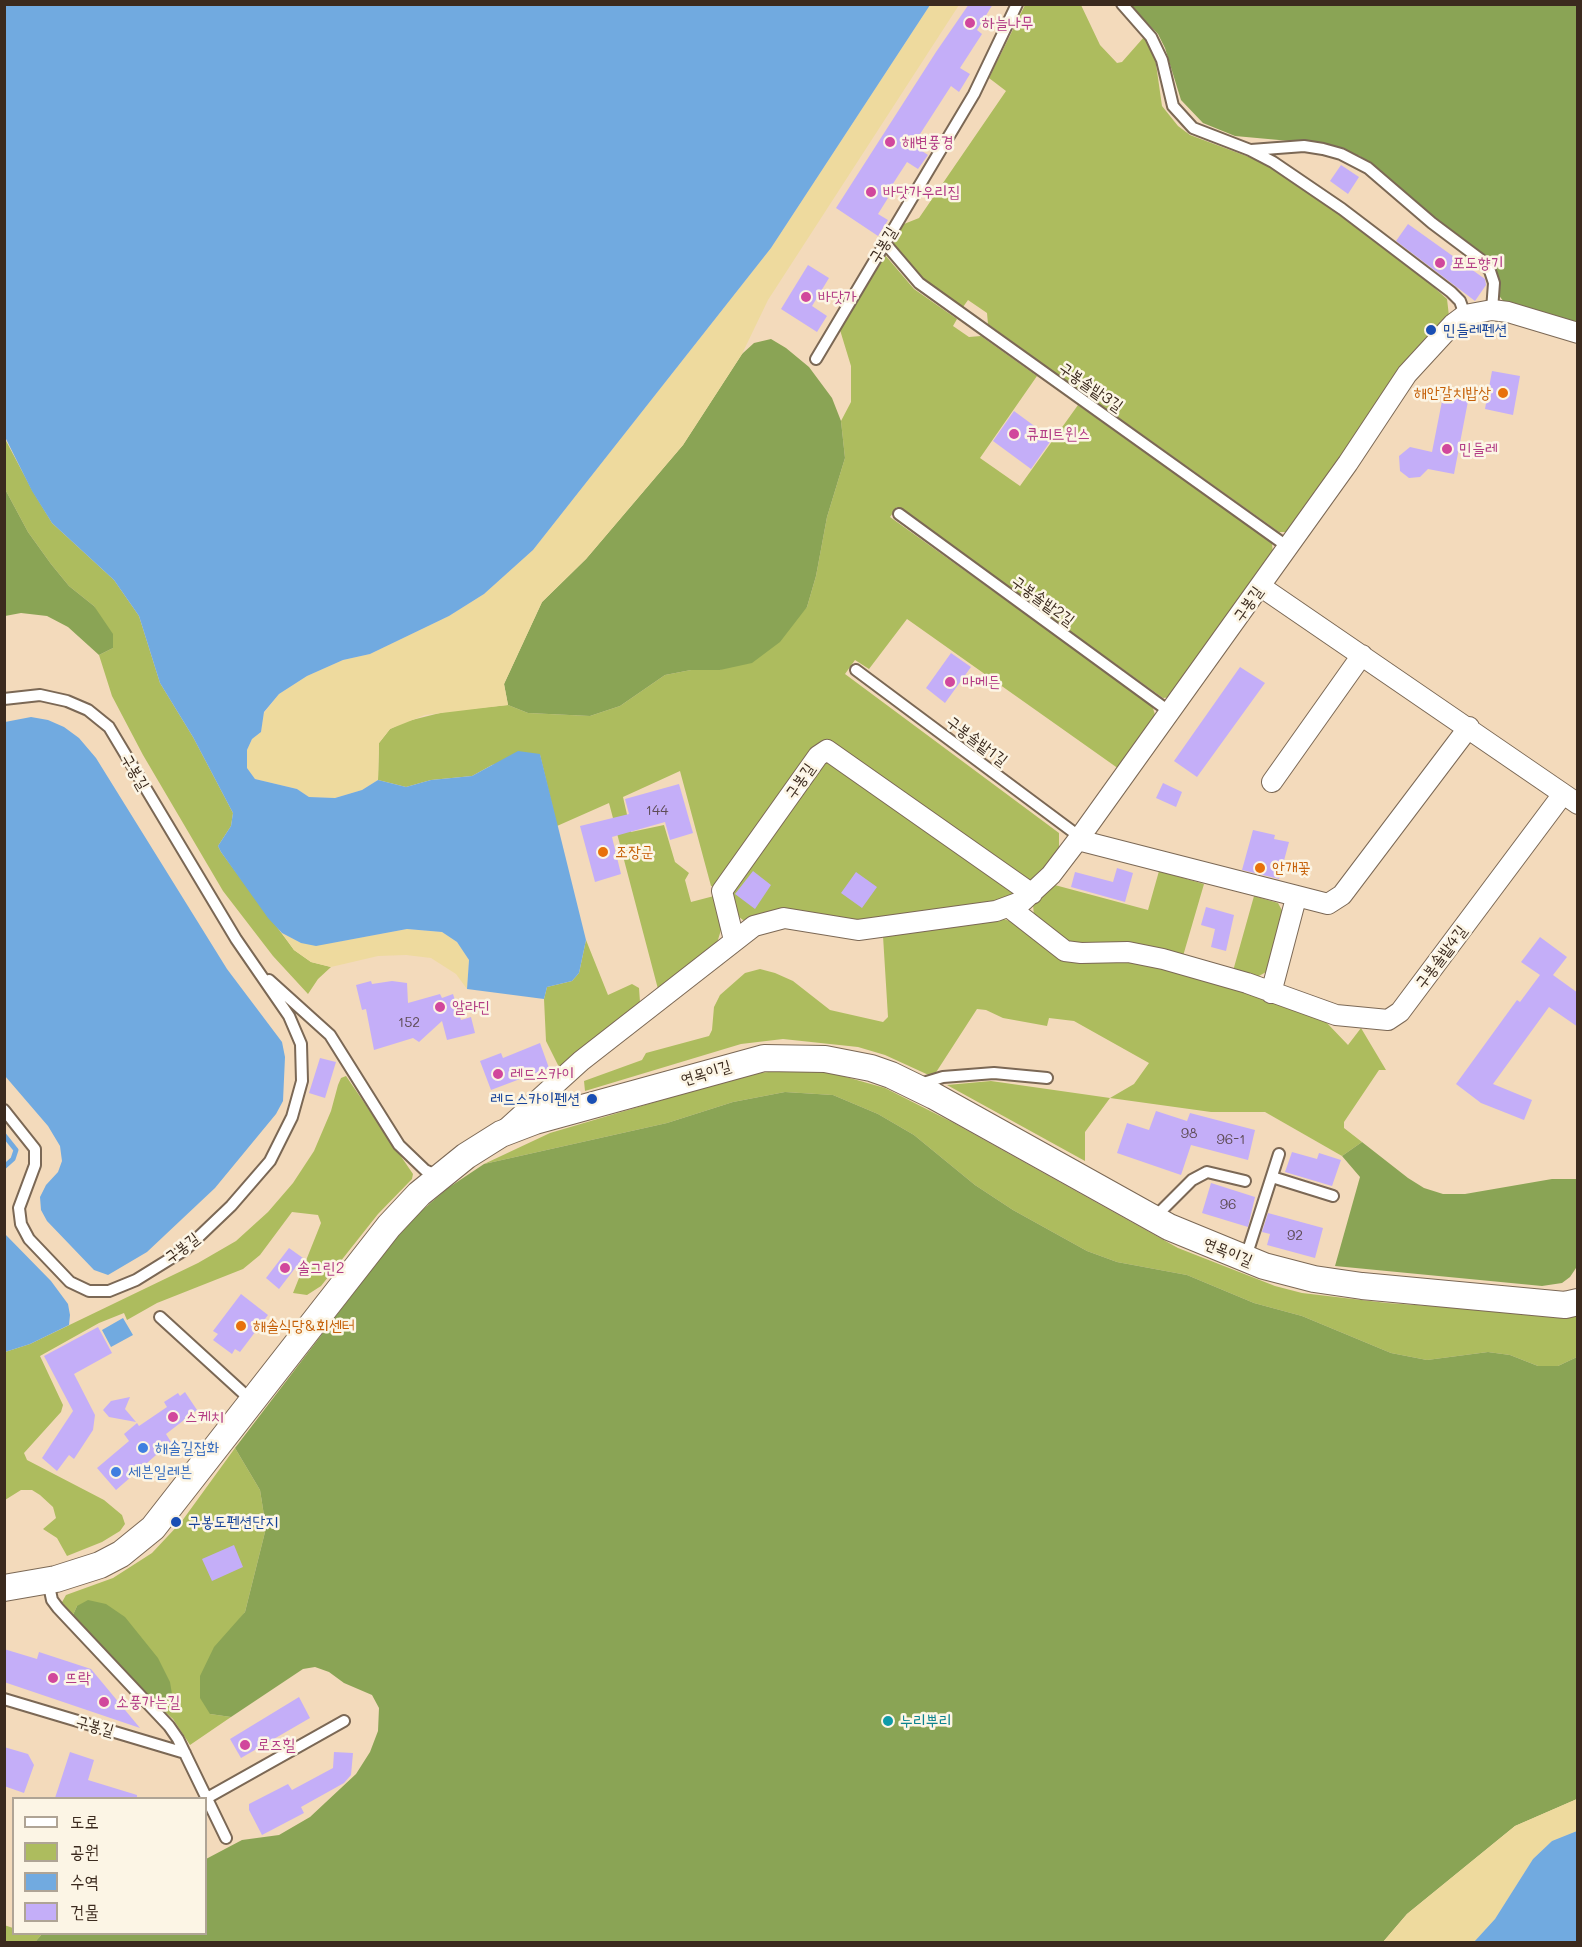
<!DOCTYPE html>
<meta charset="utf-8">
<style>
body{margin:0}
#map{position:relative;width:1582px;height:1947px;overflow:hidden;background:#f3dabb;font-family:Mali,"Poor Story",sans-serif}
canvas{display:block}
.frame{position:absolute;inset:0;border:6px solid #3b2a1e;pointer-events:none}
.legend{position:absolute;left:12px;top:1797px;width:195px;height:138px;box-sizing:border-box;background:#fcf5e5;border:2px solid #afa495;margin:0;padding:8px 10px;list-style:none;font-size:18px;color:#3b2a1e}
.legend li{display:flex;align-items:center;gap:12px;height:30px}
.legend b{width:30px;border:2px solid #afa495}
</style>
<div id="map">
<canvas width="1582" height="1947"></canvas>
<div class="frame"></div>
<ul class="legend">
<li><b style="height:8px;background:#fff"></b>도로</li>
<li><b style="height:16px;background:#adbc5e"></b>공원</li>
<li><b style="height:16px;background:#71aae0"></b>수역</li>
<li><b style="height:16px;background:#c4aef8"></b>건물</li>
</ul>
</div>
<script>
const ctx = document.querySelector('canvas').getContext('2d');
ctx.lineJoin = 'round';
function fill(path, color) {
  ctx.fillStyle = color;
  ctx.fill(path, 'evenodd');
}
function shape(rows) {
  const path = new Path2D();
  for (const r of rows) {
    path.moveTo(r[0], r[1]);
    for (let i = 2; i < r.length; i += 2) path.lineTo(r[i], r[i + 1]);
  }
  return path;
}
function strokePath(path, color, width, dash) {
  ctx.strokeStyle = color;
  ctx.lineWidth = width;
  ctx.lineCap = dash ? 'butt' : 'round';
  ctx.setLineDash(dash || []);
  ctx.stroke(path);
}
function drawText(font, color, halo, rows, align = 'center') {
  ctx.font = font + ' Mali,"Poor Story",sans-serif';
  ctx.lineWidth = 5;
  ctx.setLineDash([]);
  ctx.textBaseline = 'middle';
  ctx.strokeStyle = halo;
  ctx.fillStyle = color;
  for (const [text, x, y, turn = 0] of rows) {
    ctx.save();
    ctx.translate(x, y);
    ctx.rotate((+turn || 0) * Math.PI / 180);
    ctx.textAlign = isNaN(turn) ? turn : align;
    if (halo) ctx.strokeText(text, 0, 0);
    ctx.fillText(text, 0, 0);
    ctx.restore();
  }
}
fill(shape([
 [1025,5,1081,5,1100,45,1117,63,1122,62,1144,37,1155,57,1162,106,1178,126,1190,135,1265,163,1288,176,1428,282,1447,299,1449,316,1289,532,1279,532,1039,361,988,324,987,313,968,300,963,307,920,276,894,245,894,239,904,224,919,218,1006,91,989,78],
 [885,255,914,289,957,319,953,326,969,337,981,336,1037,376,980,458,1020,486,1078,405,1272,543,1273,555,1171,697,1163,698,897,507,890,517,1152,705,1156,718,1119,769,907,619,869,669,855,660,845,674,1059,833,1059,853,1028,889,996,904,858,922,747,923,739,917,731,892,711,886,680,771,623,797,631,832,664,825,675,862,689,873,685,880,691,902,714,896,721,930,717,943,658,989,609,803,557,826,540,755,492,765,472,776,431,780,406,787,378,780,379,743,390,729,404,722,448,711,508,705,528,713,590,716,620,706,665,675,691,670,720,670,807,607,816,576,827,517,845,458,841,421,851,402,851,366,840,330],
 [4,437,32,490,52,523,114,580,139,616,160,683,193,737,233,813,231,826,218,846,221,852,294,950,311,962,331,967,318,979,308,994,273,956,223,891,143,755,112,696,99,655,113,648,94,606,69,586,51,564,28,532,5,489],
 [1159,871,1204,884,1183,956,1068,944,1034,917,1033,904,1051,884,1148,910],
 [1254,896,1278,903,1284,914,1268,971,1257,977,1233,971],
 [998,917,1121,960,1217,981,1326,1022,1348,1045,1361,1028,1386,1070,1379,1070,1344,1122,1344,1128,1362,1142,1342,1156,1265,1112,1211,1112,1110,1098,1085,1132,1085,1161,947,1085,991,1081,1110,1098,1134,1084,1149,1063,1074,1021,1049,1018,1047,1026,1003,1018,986,1010,977,1009,933,1077,885,1055,858,1047,783,1039,741,1044,585,1091,584,1081,642,1060,646,1053,709,1036,712,1030,714,1007,720,995,745,973,760,969,775,973,793,981,830,1010,883,1022,888,1017,883,936],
 [586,940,608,995,632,984,639,988,640,1002,560,1069,546,1041,544,999,547,987,572,981,579,973],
 [787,1070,832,1073,885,1088,952,1122,1178,1248,1275,1286,1302,1293,1387,1303,1577,1316,1577,1357,1558,1366,1538,1366,1510,1355,1488,1352,1427,1360,1391,1353,1302,1316,1254,1303,1187,1275,1117,1262,1087,1251,1013,1210,975,1185,914,1135,878,1114,833,1095,785,1092,733,1102,667,1123,484,1164,550,1133,750,1074],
 [346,1076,413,1174,412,1179,378,1214,321,1286,307,1295,293,1293,321,1223,318,1215,292,1212,260,1255,243,1269,157,1303,127,1320,124,1313,99,1323,40,1356,63,1405,61,1412,24,1453,27,1460,104,1500,122,1515,125,1524,120,1531,102,1542,67,1556,57,1538,43,1529,56,1518,53,1507,40,1495,32,1490,21,1490,5,1500,5,1352,30,1344,198,1263,236,1241,268,1212,293,1183,314,1151,331,1111,338,1085,341,1078],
 [235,1448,260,1490,266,1528,245,1612,234,1627,210,1714,231,1717,190,1745,173,1719,155,1703,161,1705,167,1702,172,1694,77,1606,73,1615,78,1623,61,1604,66,1595,113,1578,152,1553,182,1521],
 [4,1925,13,1928,14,1934,42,1934,35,1942,5,1942]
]), '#adbc5e');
fill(shape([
 [1130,5,1577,5,1577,326,1504,302,1497,293,1497,283,1440,223,1360,156,1323,144,1235,136,1203,123,1181,100,1165,48,1158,34],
 [771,339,786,348,809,367,832,398,841,421,845,458,827,517,816,576,807,607,780,642,752,663,720,670,691,670,665,675,620,706,590,716,528,713,508,705,504,684,542,602,586,559,683,445,742,354,754,343],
 [5,489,28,532,51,564,69,586,94,606,113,634,113,648,99,655,68,627,47,616,21,613,5,616],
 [785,1092,833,1095,878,1114,914,1135,975,1185,1013,1210,1087,1251,1117,1262,1187,1275,1254,1303,1302,1316,1391,1353,1427,1360,1488,1352,1510,1355,1538,1366,1558,1366,1577,1357,1577,1799,1515,1826,1407,1914,1383,1942,35,1942,42,1934,206,1934,206,1859,242,1840,279,1835,310,1817,356,1774,370,1752,378,1731,379,1708,372,1695,344,1683,329,1672,315,1667,303,1669,231,1717,210,1714,200,1698,200,1676,214,1647,245,1612,266,1528,260,1490,235,1448,391,1244,420,1212,448,1188,484,1164,667,1123,733,1102],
 [1362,1142,1408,1178,1424,1188,1443,1194,1465,1194,1552,1179,1577,1179,1576,1268,1570,1277,1562,1283,1542,1286,1335,1266,1360,1177,1342,1156],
 [88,1600,106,1604,125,1617,158,1658,170,1682,172,1694,167,1702,161,1705,155,1703,78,1623,73,1615,77,1606]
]), '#8aa455');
fill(shape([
 [930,5,959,5,768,300,742,354,683,445,586,559,542,602,504,684,508,705,425,715,390,729,379,743,378,780,362,790,335,798,309,797,297,789,255,779,247,768,247,750,252,739,261,732,264,713,279,694,307,676,343,660,370,654,449,616,484,594,533,550,771,248],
 [407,929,442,932,457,942,469,960,467,989,456,974,431,958,406,955,378,956,331,967,311,962,294,950,282,933,301,943,331,943],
 [1577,1799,1577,1831,1552,1841,1533,1859,1495,1919,1474,1942,1383,1942,1407,1914,1515,1826]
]), '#eeda9e');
fill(shape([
 [5,4,930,5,771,248,533,550,484,594,449,616,370,654,343,660,307,676,279,694,264,712,261,732,252,739,247,750,247,768,255,779,297,789,309,797,335,798,362,790,378,780,406,787,431,780,472,776,518,751,540,754,586,940,579,973,572,981,547,987,544,999,467,989,469,960,457,942,442,932,407,929,316,946,301,943,282,933,268,918,221,852,218,846,231,826,233,813,193,737,160,683,139,616,114,580,52,523,32,491,5,437],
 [31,717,48,720,64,727,79,738,96,758,227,969,282,1042,285,1057,283,1101,276,1114,215,1188,147,1252,108,1275,94,1270,47,1221,41,1210,40,1197,46,1185,58,1172,62,1161,60,1146,48,1126,5,1076,5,722],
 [5,1234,51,1281,68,1304,70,1315,69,1325,30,1344,5,1352],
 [123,1318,133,1335,111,1347,102,1330],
 [1577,1831,1577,1942,1474,1942,1495,1919,1533,1859,1552,1841]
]), '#71aae0');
strokePath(shape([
 [4,1135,16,1150,13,1159,4,1167]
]), '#71aae0', 5);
fill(shape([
 [969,4,993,4,977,30,982,34,960,68,970,74,959,92,951,86,913,145,928,155,918,169,907,162,885,196,888,198,878,214,888,220,878,236,836,208,936,52],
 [1341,165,1359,177,1348,194,1330,181],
 [1408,224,1485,279,1486,285,1475,301,1396,241],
 [808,265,829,278,812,306,827,316,817,332,781,309],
 [1492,371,1520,376,1513,415,1485,409],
 [1444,391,1469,396,1454,474,1428,469,1420,477,1409,478,1400,471,1399,456,1410,447,1432,452],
 [1014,411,1052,439,1031,469,993,441],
 [951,653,971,667,945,703,926,688],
 [1240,667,1265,683,1197,777,1174,761],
 [1163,783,1182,792,1176,807,1156,798],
 [679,784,693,833,670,840,665,822,612,837,621,874,595,882,580,826,629,814,625,799],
 [1253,830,1275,835,1274,839,1289,842,1279,879,1242,870],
 [1117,868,1133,873,1125,902,1071,887,1075,872,1113,882],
 [753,871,771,885,755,909,735,894],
 [856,872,877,887,862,908,841,893],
 [1206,907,1234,915,1226,951,1211,947,1215,929,1201,925],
 [1540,937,1567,957,1553,975,1578,993,1578,1027,1549,1007,1493,1084,1532,1100,1524,1120,1481,1103,1456,1084,1517,1000,1520,1002,1540,975,1521,962],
 [371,981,372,984,392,981,407,983,408,1003,440,994,442,998,453,994,461,1020,471,1017,475,1033,447,1040,442,1021,419,1042,413,1038,374,1050,366,1009,362,1010,356,985],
 [540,1043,549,1068,491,1090,480,1061,501,1053,503,1058],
 [320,1058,336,1062,325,1098,309,1093],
 [1156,1111,1187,1121,1190,1113,1255,1130,1248,1160,1191,1145,1181,1175,1117,1153,1127,1123,1149,1130],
 [1292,1152,1317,1159,1319,1153,1341,1160,1332,1186,1285,1172],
 [1211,1183,1255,1197,1248,1227,1202,1213],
 [1268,1213,1323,1228,1315,1258,1267,1245,1270,1234,1262,1232],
 [289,1248,303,1258,279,1289,266,1278],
 [241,1294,268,1315,240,1352,235,1349,232,1354,213,1340,218,1334,213,1331],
 [98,1327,112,1353,74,1374,95,1415,93,1430,74,1459,69,1455,57,1471,42,1458,73,1411,44,1356],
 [185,1392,197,1410,166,1434,171,1442,116,1490,97,1468,129,1441,124,1434,137,1423,139,1426,167,1407,164,1402,178,1393,180,1396],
 [130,1397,125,1409,136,1422,109,1417,103,1410,111,1401],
 [234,1545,243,1567,212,1581,202,1559],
 [4,1649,37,1659,39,1652,91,1669,140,1728,4,1682],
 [299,1697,310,1718,241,1758,230,1739],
 [4,1747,28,1754,34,1765,24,1793,4,1786],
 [70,1752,94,1760,88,1780,137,1795,137,1798,55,1798],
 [334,1752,353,1753,351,1775,344,1783,301,1807,304,1813,262,1835,249,1810,249,1804,288,1784,292,1790,333,1768]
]), '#c4aef8');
const service = shape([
 [1122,4,1151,37,1162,60,1173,106,1193,128,1250,150,1273,162,1342,209,1451,292,1460,301,1465,315],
 [1251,150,1304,146,1323,149,1341,154,1368,168,1432,223,1480,259,1490,271,1494,283,1492,310],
 [884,242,919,283,1288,547],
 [816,359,974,94,1017,4],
 [899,514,1170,712],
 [856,670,1080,837],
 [4,699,40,695,67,701,88,710,109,727,236,939,289,1016,301,1044,302,1081,292,1117,270,1161,231,1206,186,1249,136,1280,109,1291,89,1291,70,1282,29,1239,21,1224,19,1208,35,1165,35,1149,4,1110],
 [269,980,330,1035,399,1145,425,1170,438,1176],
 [920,1084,943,1077,994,1073,1047,1078],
 [1272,1177,1333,1196],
 [1153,1219,1192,1180,1207,1172,1245,1181],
 [1245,1260,1279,1154],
 [160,1317,252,1401],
 [48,1581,52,1600,58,1608,169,1726,178,1739,226,1838],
 [4,1699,185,1753],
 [207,1798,344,1721]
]);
const minor = shape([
 [1260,586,1578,804],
 [1272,782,1362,655],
 [1078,840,1328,904,1342,895,1469,727],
 [1010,908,1065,951,1081,953,1128,952,1163,959,1247,983,1336,1015,1388,1020,1400,1012,1563,794],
 [734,940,722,891,818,756,827,750,1032,894],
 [1271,993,1296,898],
 [505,1130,581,1061,754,926,784,918,858,930,996,911,1023,901,1051,875,1080,837,1348,463,1407,374,1453,324,1465,315,1492,310,1508,312,1578,333]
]);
const tertiary = shape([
 [4,1588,56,1579,100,1565,121,1554,153,1528,389,1226,419,1194,466,1156,501,1134,535,1121,764,1058,825,1059,871,1068,891,1075,934,1096,1169,1227,1264,1266,1314,1279,1362,1286,1565,1305,1578,1302]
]);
strokePath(service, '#7b6855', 14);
strokePath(minor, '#7b6855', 22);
strokePath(tertiary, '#7b6855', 28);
strokePath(service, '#fff', 10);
strokePath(minor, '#fff', 20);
strokePath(tertiary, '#fff', 26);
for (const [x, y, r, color] of [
 [970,23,6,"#d1479c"],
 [890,142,6,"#d1479c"],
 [871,192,6,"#d1479c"],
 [1440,263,6,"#d1479c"],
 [806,297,6,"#d1479c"],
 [1431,330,6,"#1a4fb4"],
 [1503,393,6,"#e8710a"],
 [1014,434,6,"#d1479c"],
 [1447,449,6,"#d1479c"],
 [950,682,6,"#d1479c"],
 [603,852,6,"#e8710a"],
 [1260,868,6,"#e8710a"],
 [440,1007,6,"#d1479c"],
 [498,1074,6,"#d1479c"],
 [592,1099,6,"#1a4fb4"],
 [285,1268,6,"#d1479c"],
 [241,1326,6,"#e8710a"],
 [173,1417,6,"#d1479c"],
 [143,1448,6,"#3f7fe0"],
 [116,1472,6,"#3f7fe0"],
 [176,1522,6,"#1a4fb4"],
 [53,1678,6,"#d1479c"],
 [104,1702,6,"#d1479c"],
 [888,1721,6,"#0f9aa8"],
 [245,1745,6,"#d1479c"]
]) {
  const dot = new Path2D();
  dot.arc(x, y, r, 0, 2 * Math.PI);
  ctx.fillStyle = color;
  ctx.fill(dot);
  strokePath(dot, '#fcf5e5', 2);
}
drawText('14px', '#5d4b54', null, [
 ["144",657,811],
 ["152",409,1023],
 ["98",1189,1134],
 ["96-1",1231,1140],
 ["96",1228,1205],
 ["92",1295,1236]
]);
drawText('16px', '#b23c85', '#fcf5e5', [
 ["하늘나무",982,23],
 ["해변풍경",902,142],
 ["바닷가우리집",883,192],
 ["포도향기",1452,263],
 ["바닷가",818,297],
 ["큐피트윈스",1026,434],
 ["민들레",1459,449],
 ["마메든",962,682],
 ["알라딘",452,1007],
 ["레드스카이",510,1074],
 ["솔그린2",297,1268],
 ["스케치",185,1417],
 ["뜨락",65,1678],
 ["소풍가는길",116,1702],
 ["로즈힐",257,1745]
], 'left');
drawText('16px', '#3b2a1e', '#fcf5e5', [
 ["구봉길",883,245,-59],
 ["구봉솔밭3길",1091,387,35],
 ["구봉솔밭2길",1043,601,36],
 ["구봉길",1248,604,-55],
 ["구봉솔밭1길",977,741,37],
 ["구봉길",135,772,60],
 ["구봉길",800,781,-55],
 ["구봉솔밭4길",1441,957,-53],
 ["연목이길",706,1073,-17],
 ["구봉길",182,1248,-37],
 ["연목이길",1228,1252,22],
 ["구봉길",95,1726,16]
]);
drawText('16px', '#164399', '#fcf5e5', [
 ["민들레펜션",1443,330],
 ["레드스카이펜션",580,1099,"right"],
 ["구봉도펜션단지",188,1522]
], 'left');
drawText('16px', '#c56008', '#fcf5e5', [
 ["해안갈치밥상",1491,393,"right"],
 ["조장군",615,852],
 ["안개꽃",1272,868],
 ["해솔식당&회센터",253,1326]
], 'left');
drawText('16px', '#366cbe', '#fcf5e5', [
 ["해솔길잡화",155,1448],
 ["세븐일레븐",128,1472]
], 'left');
drawText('16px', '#0d838f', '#fcf5e5', [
 ["누리뿌리",900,1721]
], 'left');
</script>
